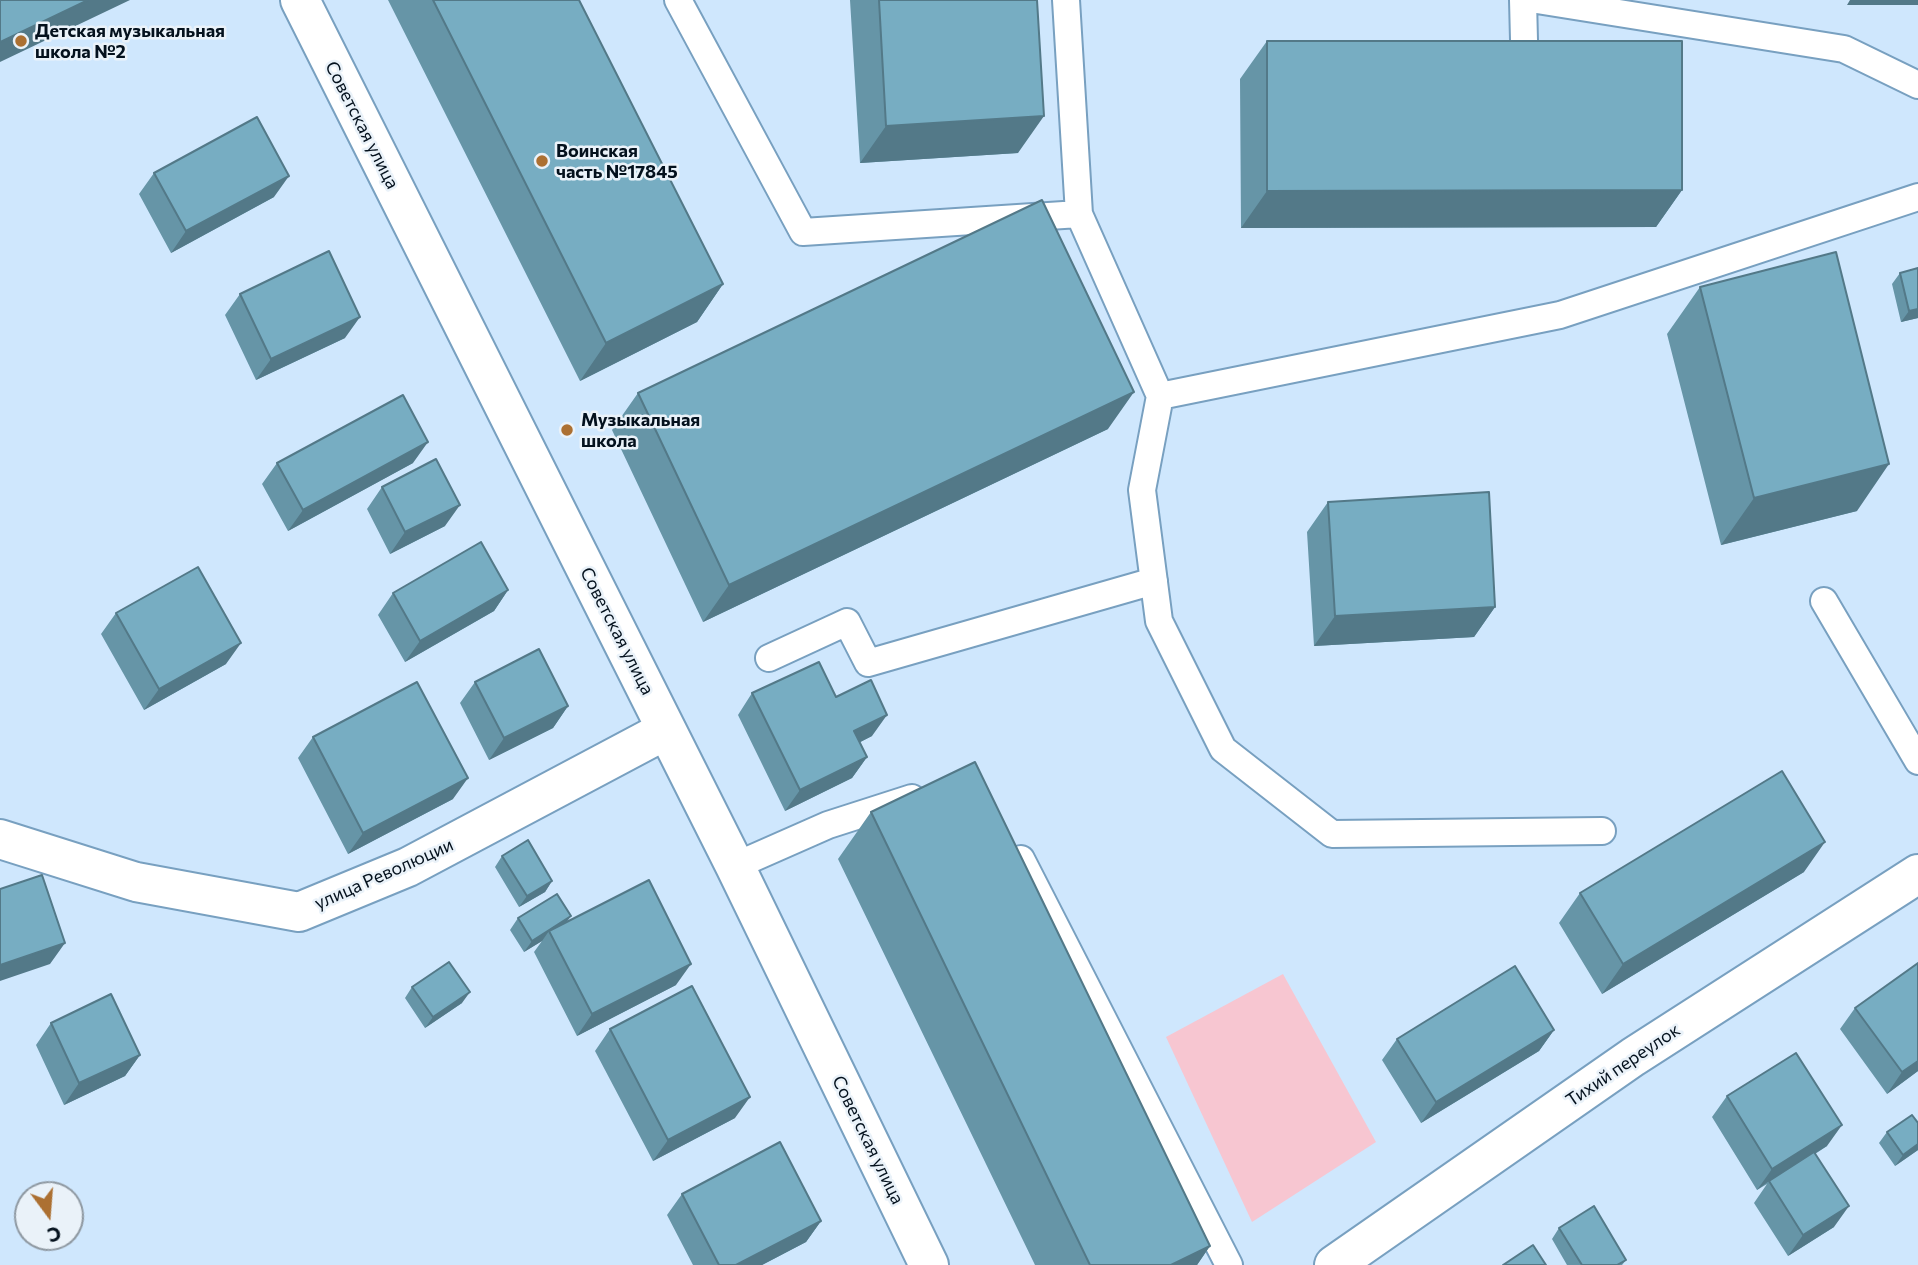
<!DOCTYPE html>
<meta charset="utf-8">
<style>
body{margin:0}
#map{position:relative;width:1918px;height:1265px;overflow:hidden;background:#cfe7fd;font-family:Commissioner,sans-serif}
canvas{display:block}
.north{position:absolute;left:14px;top:1181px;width:70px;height:70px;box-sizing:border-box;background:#eaf2f9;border:2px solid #8e98a1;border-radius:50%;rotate:164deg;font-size:19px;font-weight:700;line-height:28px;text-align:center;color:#04111d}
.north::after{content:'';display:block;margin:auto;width:24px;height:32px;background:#ac7032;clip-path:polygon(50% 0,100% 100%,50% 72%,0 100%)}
</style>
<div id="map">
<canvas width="1918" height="1265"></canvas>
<div class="north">С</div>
</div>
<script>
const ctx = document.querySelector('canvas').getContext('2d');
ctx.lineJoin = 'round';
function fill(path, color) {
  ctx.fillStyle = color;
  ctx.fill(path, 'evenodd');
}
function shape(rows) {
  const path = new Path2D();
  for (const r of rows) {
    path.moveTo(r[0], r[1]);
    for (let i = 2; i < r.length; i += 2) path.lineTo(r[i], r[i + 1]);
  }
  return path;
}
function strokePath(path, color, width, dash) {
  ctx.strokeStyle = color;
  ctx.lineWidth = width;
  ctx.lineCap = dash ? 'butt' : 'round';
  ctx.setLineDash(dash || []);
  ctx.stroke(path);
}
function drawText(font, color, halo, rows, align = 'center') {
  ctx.font = font + ' Commissioner,sans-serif';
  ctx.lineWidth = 5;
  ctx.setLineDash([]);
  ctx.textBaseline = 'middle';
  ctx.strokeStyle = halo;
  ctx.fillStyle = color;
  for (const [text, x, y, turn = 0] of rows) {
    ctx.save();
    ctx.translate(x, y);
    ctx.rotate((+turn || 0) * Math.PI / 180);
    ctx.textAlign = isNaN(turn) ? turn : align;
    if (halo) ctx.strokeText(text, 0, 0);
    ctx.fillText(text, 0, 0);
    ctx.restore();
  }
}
fill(shape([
 [1283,974,1376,1142,1252,1222,1166,1037]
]), '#f7c6d1');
const service = shape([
 [678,0,803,232,1079,214],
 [1066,0,1079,214,1160,396],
 [1523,0,1524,40],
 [1537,0,1844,49,1918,85],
 [1824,601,1918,761],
 [769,658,847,622,868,663,1154,581],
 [1602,831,1332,834,1223,749,1159,621,1142,490,1160,396,1560,315,1918,197],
 [1021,859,1229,1265],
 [735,866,828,825,912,798]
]);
const minor = shape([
 [0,839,136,882,299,912,408,867,666,730],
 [1334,1265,1633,1057,1918,874]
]);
const tertiary = shape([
 [300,0,735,866,929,1265]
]);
strokePath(service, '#78a0c0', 30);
strokePath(minor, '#78a0c0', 42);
strokePath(tertiary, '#78a0c0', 42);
strokePath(service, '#fff', 26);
strokePath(minor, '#fff', 38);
strokePath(tertiary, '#fff', 38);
fill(shape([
 [388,0,579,0,723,284,697,322,580,381],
 [850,0,1037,0,1018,153,860,163],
 [1267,41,1682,190,1656,227,1241,228,1240,79],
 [154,173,274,197,171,253,139,194],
 [1918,268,1918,318,1901,322,1892,284,1900,273],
 [1700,287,1857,511,1721,545,1667,334],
 [240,294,345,338,256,380,225,315],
 [638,393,1108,429,703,622,612,430],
 [277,463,413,463,288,531,262,484],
 [382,487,445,526,390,554,367,509],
 [1328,502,1495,607,1474,637,1314,646,1307,532],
 [508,590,494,611,405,662,378,615,393,593],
 [116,613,226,664,144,710,101,634],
 [475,682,568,706,553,728,489,760,460,703],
 [752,693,836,697,872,736,860,742,867,757,852,778,785,811,738,715],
 [313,737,453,799,348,854,298,758],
 [871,812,1210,1246,1197,1265,1035,1265,838,859],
 [502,856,552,881,545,892,519,907,495,867],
 [1804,872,1602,994,1559,923,1580,893],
 [518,918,567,921,676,985,577,1036,534,952,542,941,524,952,510,930],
 [412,987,462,1003,425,1028,405,998],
 [1855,1008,1918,1071,1887,1094,1840,1029],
 [51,1023,140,1055,125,1076,64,1105,36,1045],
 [610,1029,735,1118,653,1161,595,1051],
 [1554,1030,1539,1051,1421,1123,1382,1060,1397,1039],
 [1727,1096,1827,1146,1815,1154,1834,1227,1788,1256,1754,1203,1767,1184,1757,1190,1712,1117],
 [1887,1132,1918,1150,1895,1166,1879,1143],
 [682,1194,821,1221,806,1242,762,1265,693,1265,667,1215],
 [1559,1228,1626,1260,1622,1265,1567,1265,1552,1239]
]), '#6695a7');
fill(shape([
 [88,0,130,0,0,62,0,42],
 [1850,0,1918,0,1918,5,1847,5],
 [1044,116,1018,153,860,163,886,126],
 [289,176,274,197,171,253,186,231],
 [1682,190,1656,227,1241,228,1267,191],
 [723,284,697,322,580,381,606,343],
 [1918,309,1918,318,1901,322,1909,311],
 [360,317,345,338,256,380,271,359],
 [1134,392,1108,429,703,622,729,585],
 [428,442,413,463,288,531,303,510],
 [1889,464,1857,511,1721,545,1754,498],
 [460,505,445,526,390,554,405,532],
 [508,590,494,611,405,662,420,641],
 [1495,607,1474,637,1314,646,1335,616],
 [241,643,226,664,144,710,159,689],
 [568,706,553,728,489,760,504,738],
 [887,715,872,736,839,753,854,731],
 [867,757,852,778,785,811,800,790],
 [468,778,453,799,348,854,363,833],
 [1825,842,1804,872,1602,994,1623,964],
 [552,881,545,892,519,907,527,896],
 [571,916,563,927,549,931,542,941,524,952,532,941],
 [65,943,50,964,0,981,0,965],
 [691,964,676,985,577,1036,592,1014],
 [470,992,462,1003,425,1028,433,1017],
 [1554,1030,1539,1051,1421,1123,1436,1102],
 [140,1055,125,1076,64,1105,79,1083],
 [1918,1061,1918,1071,1887,1094,1902,1072],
 [750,1097,735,1118,653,1161,668,1140],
 [1842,1125,1827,1146,1769,1182,1769,1181,1757,1190,1772,1169],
 [1918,1144,1918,1150,1895,1166,1903,1155],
 [1849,1206,1834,1227,1788,1256,1803,1235],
 [821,1221,806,1242,762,1265,736,1265],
 [1210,1246,1197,1265,1171,1265]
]), '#537988');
const building = shape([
 [0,0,88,0,0,42,0,0],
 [433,0,579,0,723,284,606,343,433,0],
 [879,0,1037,0,1044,116,886,126,879,0],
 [1267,41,1682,41,1682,190,1267,191,1267,41],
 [257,117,289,176,186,231,154,173,257,117],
 [1042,200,1134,392,729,585,638,393,1042,200],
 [329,251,360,317,271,359,240,294,329,251],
 [1836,252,1889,464,1754,498,1700,287,1836,252],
 [1918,268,1918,309,1909,311,1900,273,1918,268],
 [403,395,428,442,303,510,277,463,403,395],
 [436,459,460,505,405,532,382,487,436,459],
 [1489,492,1495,607,1335,616,1328,502,1489,492],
 [481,542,508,590,420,641,393,593,481,542],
 [198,567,241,643,159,689,116,613,198,567],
 [539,649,568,706,504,738,475,682,539,649],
 [819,662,836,697,871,680,887,715,854,731,867,757,800,790,752,693,819,662],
 [417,682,468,778,363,833,313,737,417,682],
 [975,762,1210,1246,1171,1265,1090,1265,871,812,975,762],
 [1782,771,1825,842,1623,964,1580,893,1782,771],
 [528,840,552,881,527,896,502,856,528,840],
 [42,875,65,943,0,965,0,889,42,875],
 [649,880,691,964,592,1014,549,931,649,880],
 [557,894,571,916,532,941,518,918,557,894],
 [449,962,470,992,433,1017,412,987,449,962],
 [1918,963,1918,1061,1902,1072,1855,1008,1918,963],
 [1515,966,1554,1030,1436,1102,1397,1039,1515,966],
 [692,986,750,1097,668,1140,610,1029,692,986],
 [111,994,140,1055,79,1083,51,1023,111,994],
 [1796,1053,1842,1125,1772,1169,1727,1096,1796,1053],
 [1912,1115,1918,1123,1918,1144,1903,1155,1887,1132,1912,1115],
 [780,1142,821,1221,736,1265,719,1265,682,1194,780,1142],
 [1814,1152,1849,1206,1803,1235,1769,1181,1814,1152],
 [1594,1206,1626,1260,1617,1265,1582,1265,1559,1228,1594,1206],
 [1533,1245,1546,1265,1503,1265,1533,1245]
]);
fill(building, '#77adc2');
strokePath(building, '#537988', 2);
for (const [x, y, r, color] of [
 [21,41,7,"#ac7032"],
 [542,161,7,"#ac7032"],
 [567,430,7,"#ac7032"]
]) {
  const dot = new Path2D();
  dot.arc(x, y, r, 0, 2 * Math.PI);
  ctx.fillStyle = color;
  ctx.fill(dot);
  strokePath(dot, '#eaf2f9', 2.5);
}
drawText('bold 18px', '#04111d', '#eaf2f9', [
 ["Детская музыкальная",35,31],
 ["школа №2",35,52],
 ["Воинская",556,151],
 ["часть №17845",556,172],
 ["Музыкальная",581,420],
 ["школа",581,441]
], 'left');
drawText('18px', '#04111d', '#eaf2f9', [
 ["Советская улица",362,125,63],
 ["Советская улица",617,631,63],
 ["улица Революции",384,874,-24],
 ["Тихий переулок",1623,1065,-34],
 ["Советская улица",868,1140,64]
]);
</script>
